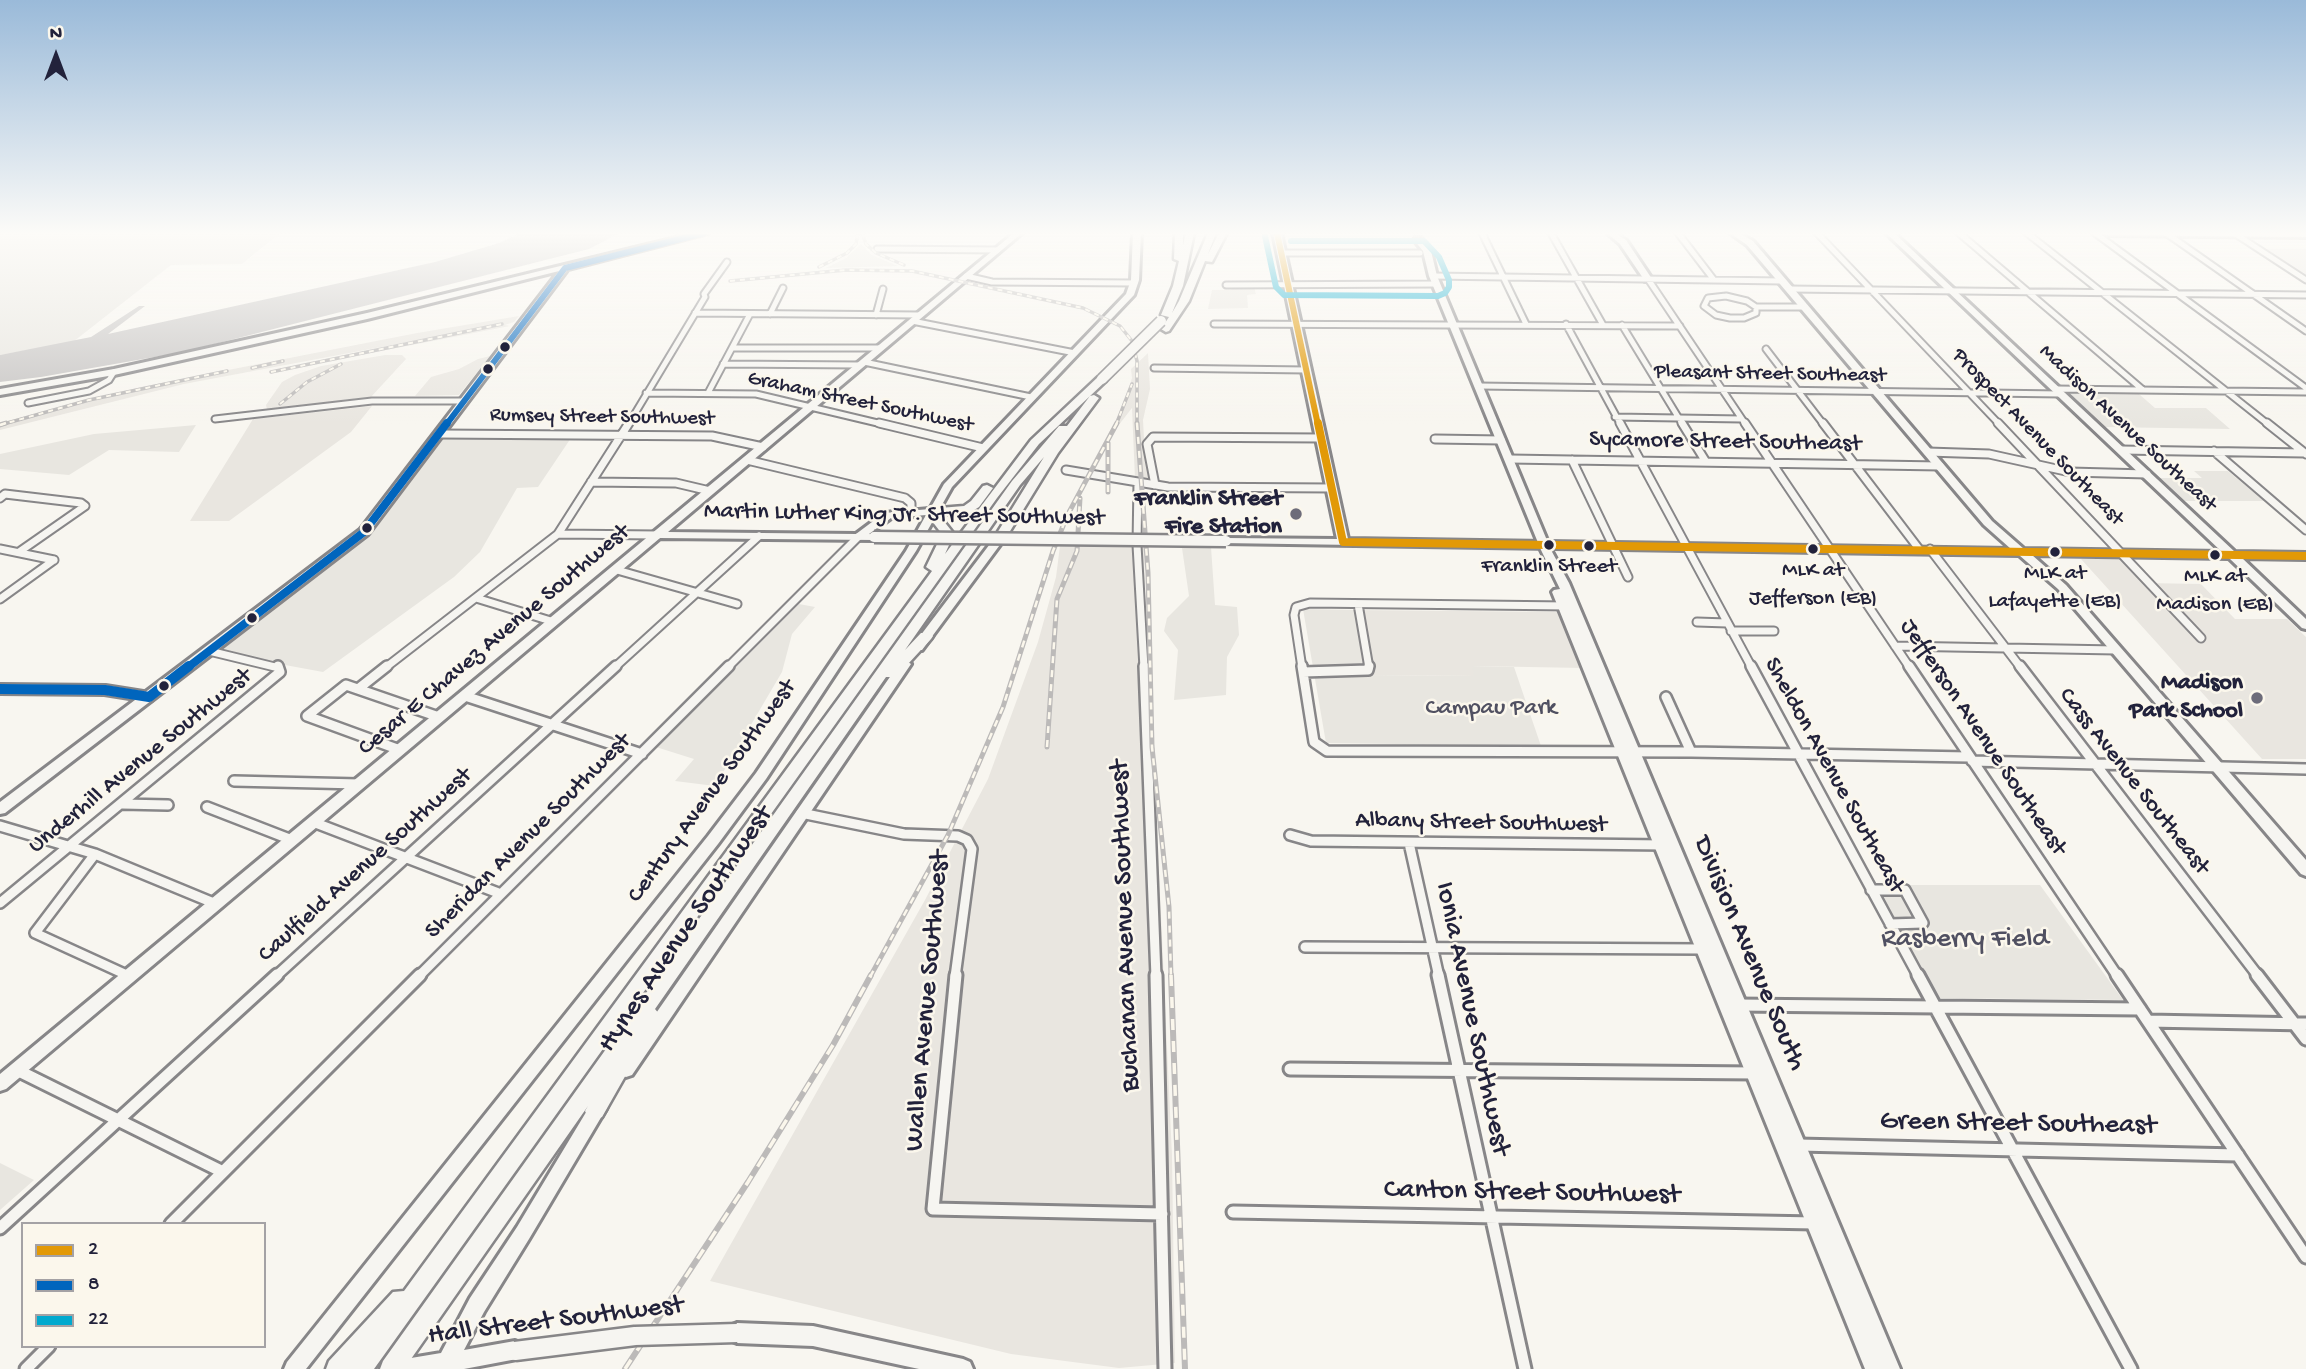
<!DOCTYPE html>
<style>
body{margin:0}
#map{position:relative;width:2306px;height:1369px;overflow:hidden;background:#f8f6f0;font-family:"Gochi Hand",sans-serif}
canvas{display:block}
.legend{position:absolute;left:21px;top:1222px;width:245px;height:126px;box-sizing:border-box;background:#fbf7ec;border:2px solid #a4a2a5;margin:0;padding:9px 12px;list-style:none;font-size:21px;color:#22223b}
.legend li{display:flex;align-items:center;gap:14px;height:35px}
.legend b{width:35px;border:2px solid #a4a2a5}
.north{position:absolute;left:21px;top:21px;width:70px;height:70px;-webkit-text-stroke:5px #fbf7ec;paint-order:stroke;rotate:0deg;font-size:19px;font-weight:700;line-height:28px;text-align:center;color:#22223b}
.north::after{content:'';display:block;margin:auto;width:24px;height:32px;background:#22223b;clip-path:polygon(50% 0,100% 100%,50% 72%,0 100%)}
</style>
<div id="map">
<canvas width="2306" height="1369"></canvas>
<ul class="legend">
<li><b style="height:9px;background:#e29906"></b>2</li>
<li><b style="height:9px;background:#0065bd"></b>8</li>
<li><b style="height:9px;background:#00a9ce"></b>22</li>
</ul>
<div class="north">N</div>
</div>
<script>
const ctx = document.querySelector('canvas').getContext('2d');
ctx.lineJoin = 'round';
function fill(path, color) {
  ctx.fillStyle = color;
  ctx.fill(path, 'evenodd');
}
function shape(rows) {
  const path = new Path2D();
  for (const r of rows) {
    path.moveTo(r[0], r[1]);
    for (let i = 2; i < r.length; i += 2) path.lineTo(r[i], r[i + 1]);
  }
  return path;
}
function strokePath(path, color, width, dash) {
  ctx.strokeStyle = color;
  ctx.lineWidth = width;
  ctx.lineCap = dash ? 'butt' : 'round';
  ctx.setLineDash(dash || []);
  ctx.stroke(path);
}
function drawText(font, color, halo, rows, align = 'center') {
  ctx.font = font + ' "Gochi Hand",sans-serif';
  ctx.lineWidth = 5;
  ctx.setLineDash([]);
  ctx.textBaseline = 'middle';
  ctx.strokeStyle = halo;
  ctx.fillStyle = color;
  for (const [text, x, y, turn = 0] of rows) {
    ctx.save();
    ctx.translate(x, y);
    ctx.rotate((+turn || 0) * Math.PI / 180);
    ctx.textAlign = isNaN(turn) ? turn : align;
    if (halo) ctx.strokeText(text, 0, 0);
    ctx.fillText(text, 0, 0);
    ctx.restore();
  }
}
fill(shape([
 [2262,249,2306,249,2306,277],
 [1237,286,1254,286,1256,294,1247,295,1248,308,1208,309,1212,290,1230,290],
 [519,316,514,322,505,325,510,326,273,372,424,339,184,384,0,430,0,423,3,422,141,387,417,333],
 [1148,353,1150,389,1143,420,1145,458,1150,482,1135,479,1132,408,1114,431,1094,471,1089,469,1123,407,1132,378,1131,369],
 [385,355,402,355,406,359,371,397,267,409,266,405,282,382,295,375,321,366],
 [490,356,459,395,415,396,431,377,459,369,478,359],
 [372,406,351,432,229,521,190,521,253,419],
 [1060,546,1144,546,1150,797,1159,873,1172,1156,1175,1363,1119,1368,1011,1354,710,1281,925,900,988,779,1038,642,1056,577],
 [2081,559,2122,559,2145,583,2201,584,2235,619,2287,619,2306,637,2306,759,2262,759],
 [1354,610,1562,612,1584,668,1473,666,1475,676,1369,675]
]), '#e9e6e0');
fill(shape([
 [0,233,280,233,242,264,171,265,73,342,0,355],
 [861,244,872,255,898,266,826,268,846,258],
 [2069,393,2139,394,2155,408,2206,408,2230,429,2105,427],
 [196,425,179,452,109,450,69,475,0,469,0,454,94,434],
 [440,434,573,435,538,487,517,488,480,552,454,577,323,672,209,651,359,535],
 [2194,471,2228,471,2264,501,2184,501,2160,478,2202,478],
 [1211,547,1215,605,1237,607,1239,635,1227,657,1226,695,1174,700,1178,650,1164,631,1167,618,1189,596,1182,548],
 [799,604,815,607,792,634,782,672,715,786,675,781,694,759,656,747],
 [1303,609,1354,610,1369,675,1474,676,1472,666,1514,667,1541,746,1326,743],
 [1869,885,2040,885,2123,1000,1931,998],
 [0,1163,34,1180,0,1210]
]), '#e8e6e0');
fill(shape([
 [520,233,620,233,589,249,183,352,41,377,0,382,0,355,91,337,139,306,145,306,108,334,435,262,499,243]
]), '#c6c4c3');
const streetFar3 = shape([
 [1482,233,1526,324],
 [1551,233,1603,325],
 [1678,233,1714,280],
 [1817,233,2000,425],
 [1959,233,2143,390],
 [2027,233,2269,425],
 [2095,233,2306,388],
 [2166,233,2306,331],
 [2234,233,2306,280],
 [877,249,998,250],
 [1282,253,1420,253],
 [966,276,992,282,1135,283],
 [1433,276,1782,281],
 [1648,279,1746,425],
 [1226,285,1437,284],
 [1790,289,2306,295],
 [1726,296,1747,301,1756,307,1756,313,1744,318,1730,318,1716,315,1704,306,1708,298,1726,296],
 [1756,307,1805,307],
 [695,313,919,315],
 [770,314,783,288],
 [876,315,883,289],
 [912,321,1075,353],
 [1214,324,1680,326],
 [1566,324,1621,425],
 [1622,325,1683,425],
 [732,348,879,348],
 [1766,349,1824,425],
 [864,362,1031,397],
 [723,364,860,365],
 [1154,368,1306,370],
 [1479,386,2061,394],
 [2056,389,2306,392],
 [646,393,756,394,886,425],
 [708,393,750,314],
 [28,403,89,391,109,380,114,372],
 [1615,417,1742,419],
 [215,419,372,401,464,401],
 [628,425,705,297,704,294,727,262]
]);
const streetFar2 = shape([
 [879,423,983,448],
 [1620,423,1752,668],
 [1682,423,1706,462],
 [1745,423,1910,668],
 [1823,423,1919,549],
 [1998,423,2201,638],
 [2267,423,2306,454],
 [440,434,712,436,763,447],
 [1435,439,1501,440],
 [2121,450,2304,453],
 [2214,451,2306,530],
 [1928,452,1989,454,2070,472,2147,474],
 [1510,459,1940,466],
 [747,460,905,498,911,503,911,512],
 [1572,460,1628,577],
 [1066,470,1168,487,1332,488],
 [591,482,676,483,710,491],
 [1138,482,1137,545,1144,668],
 [1155,485,1147,444,1153,437,1321,438],
 [0,498,5,494,81,503,85,506,19,552],
 [558,534,658,535],
 [0,549,54,560],
 [1930,549,2021,668],
 [617,570,737,604],
 [476,598,554,622],
 [0,599,54,560],
 [1358,604,1369,668],
 [1697,622,1727,623],
 [1731,631,1774,631],
 [1895,646,2116,650],
 [209,651,279,668],
 [385,668,558,534,629,423],
 [614,668,759,536],
 [727,668,858,537],
 [1302,668,1294,615,1296,607,1310,603,1568,606]
]);
const streetFar1 = shape([
 [1144,666,1156,977],
 [1302,666,1314,742,1327,751,1691,752,1969,757],
 [1751,666,1919,977],
 [1909,666,2118,977],
 [2020,666,2259,977],
 [1303,672,1368,670,1369,666],
 [0,689,105,690,149,697],
 [358,689,387,666],
 [465,696,642,754],
 [1666,697,1691,752],
 [400,750,307,716,346,685,439,717],
 [1972,761,2306,769],
 [234,781,359,784],
 [122,804,168,805],
 [207,807,292,840],
 [801,813,904,834,958,836,967,840,972,849,955,977],
 [313,822,501,894],
 [0,826,95,854,216,904],
 [1290,835,1311,841,1665,845],
 [1409,843,1439,977],
 [95,854,35,933,129,976],
 [1871,890,1905,890,1923,923,1890,924],
 [0,903,280,672,278,666],
 [1305,947,1704,949],
 [275,977,616,666],
 [418,977,729,666]
]);
const street = shape([
 [956,975,933,1209,1162,1214],
 [1156,975,1165,1369],
 [1438,975,1525,1369],
 [1918,975,2131,1369],
 [2117,975,2306,1257],
 [2257,975,2306,1039],
 [1736,1005,2140,1009],
 [2148,1021,2306,1024],
 [1290,1069,1756,1073],
 [17,1070,223,1172],
 [1798,1145,2238,1155],
 [1233,1212,1815,1223],
 [171,1224,420,975],
 [0,1228,277,975],
 [26,1369,49,1346]
]);
const secondary = shape([
 [696,233,708,233,568,269,368,534,5,813,0,814,0,802,360,530,559,271,367,319,114,375,0,395,0,389,114,369,367,313,696,233],
 [1014,233,1022,233,668,532,856,534,884,513,930,509,944,484,1126,294,1131,280,1133,233,1141,233,1139,280,1134,295,952,487,916,551,766,779,718,844,306,1369,284,1369,287,1362,708,836,756,773,906,551,926,515,891,518,869,534,878,535,879,537,878,539,874,540,660,538,6,1089,0,1091,0,1074,1014,233],
 [1273,233,1281,233,1348,539,2011,549,1984,525,1747,245,1730,233,1739,233,1753,241,1992,521,2024,549,2222,552,1886,233,1894,233,2235,552,2306,553,2306,559,2242,558,2306,619,2306,629,2302,628,2229,558,2032,555,2066,585,2306,860,2306,876,2301,874,2058,589,2019,555,1222,543,1221,541,1226,538,1337,539,1273,233],
 [1607,233,1615,233,1626,240,1652,279,1651,281,1645,281,1620,244,1607,233],
 [2101,233,2306,233,2306,237,2105,235,2101,233],
 [1000,535,1005,538,922,650,914,650,912,647,914,644,996,536,1000,535],
 [905,660,911,664,909,667,632,1075,626,1077,620,1075,618,1070,620,1065,901,661,905,660],
 [600,1096,606,1099,608,1104,606,1109,529,1239,484,1312,464,1350,515,1341,522,1344,525,1351,522,1358,464,1369,395,1369,398,1362,405,1359,441,1353,470,1298,517,1227,594,1099,600,1096],
 [737,1323,813,1326,963,1359,970,1362,973,1369,919,1369,813,1346,737,1343,730,1340,727,1333,730,1326,737,1323]
]);
const primary = shape([
 [1415,238,1421,238,1431,251,1437,276,1551,550,1569,583,1900,1369,1865,1369,1552,592,1554,590,1560,589,1541,550,1429,276,1423,251,1414,240,1415,238]
]);
const highway = shape([
 [1175,233,1183,233,1183,245,1186,233,1194,233,1183,286,1172,313,1179,301,1208,233,1216,233,1208,254,1219,233,1227,233,1212,262,1205,261,1189,301,1169,331,1166,332,1161,329,1169,317,1161,315,1173,286,1179,261,1174,259,1175,233],
 [1102,376,1106,377,1106,381,1039,444,997,498,374,1369,326,1369,329,1361,393,1292,404,1291,932,571,926,567,942,534,925,512,927,509,964,506,971,501,983,486,987,485,993,488,979,507,971,512,939,515,954,534,945,554,1031,440,1098,377,1102,376],
 [1094,395,1099,398,1058,453,1004,541,996,541,994,538,1044,457,1020,485,905,650,921,633,931,633,933,636,931,639,896,677,886,677,655,1009,660,1015,657,1020,602,1117,595,1120,588,1117,585,1111,588,1106,404,1369,380,1369,383,1361,1012,481,1059,426,1067,426,1090,396,1094,395]
]);
strokePath(streetFar3, '#878688', 9);
strokePath(streetFar2, '#878688', 11);
strokePath(streetFar1, '#878688', 14);
strokePath(street, '#878688', 17);
strokePath(secondary, '#878688', 6);
strokePath(primary, '#878688', 6);
strokePath(highway, '#878688', 5);
strokePath(streetFar3, '#f6f5f1', 5);
strokePath(streetFar2, '#f6f5f1', 7);
strokePath(streetFar1, '#f6f5f1', 9);
strokePath(street, '#f6f5f1', 11);
fill(secondary, '#f6f5f1');
fill(primary, '#f6f5f1');
fill(highway, '#f6f5f1');
const railFar2 = shape([
 [862,233,866,244,876,253,904,265],
 [819,267,847,253,856,244,858,233],
 [730,281,846,270,912,271,1083,308,1120,326,1132,341,1137,361,1137,425],
 [252,368,283,361],
 [271,372,502,324],
 [280,404,307,382,341,364],
 [0,425,89,400,227,371],
 [1116,425,1132,384]
]);
const railFar1 = shape([
 [1137,423,1148,573,1152,747,1169,907,1171,977],
 [0,425,6,423],
 [1108,443,1108,492],
 [1047,747,1057,599,1077,551,1080,498],
 [870,977,948,835,1003,707,1053,551,1067,516,1117,423]
]);
const rail = shape([
 [1171,975,1185,1369],
 [625,1369,748,1182,833,1045,871,975]
]);
strokePath(railFar2, '#bcbab9', 3.5);
strokePath(railFar1, '#bcbab9', 5);
strokePath(rail, '#bcbab9', 6);
strokePath(railFar2, '#fbf7ec', 2, [5]);
strokePath(railFar1, '#fbf7ec', 2.5, [7]);
strokePath(rail, '#fbf7ec', 3.5, [11]);
const secondaryBridgeFar1 = shape([
 [874,537,1226,541]
]);
const secondaryBridge = shape([
 [515,1351,635,1336,737,1333]
]);
const highwayBridge = shape([
 [1102,379,1161,321]
]);
strokePath(secondaryBridgeFar1, '#878688', 15, []);
strokePath(secondaryBridge, '#878688', 23, []);
strokePath(highwayBridge, '#878688', 13, []);
strokePath(secondaryBridgeFar1, '#f6f5f1', 10);
strokePath(secondaryBridge, '#f6f5f1', 18);
strokePath(highwayBridge, '#f6f5f1', 10);
strokePath(shape([
 [1277,233,1318,425]
]), '#e29906', 6);
strokePath(shape([
 [1318,423,1343,542,2306,556]
]), '#e29906', 8);
strokePath(shape([
 [446,425,565,268,704,233]
]), '#0065bd', 6);
strokePath(shape([
 [187,668,364,532,447,423]
]), '#0065bd', 8);
strokePath(shape([
 [0,689,105,690,149,697,189,666]
]), '#0065bd', 10);
strokePath(shape([
 [1265,236,1276,287,1284,295,1438,296,1445,293,1449,287,1449,280,1439,257,1424,241,1291,241]
]), '#00a9ce', 6);
const sky = ctx.createLinearGradient(0, 0, 0, 424);
sky.addColorStop(0, '#9abad9');
sky.addColorStop(0.55, '#fcfbf8');
sky.addColorStop(1, '#fcfbf800');
ctx.fillStyle = sky;
ctx.fillRect(0, 0, 2306, 424);
for (const [x, y, r, color] of [
 [505,347,6,"#22223b"],
 [488,369,6,"#22223b"],
 [1296,514,7,"#6d6c7a"],
 [367,528,6,"#22223b"],
 [1549,545,6,"#22223b"],
 [1589,546,6,"#22223b"],
 [1813,549,6,"#22223b"],
 [2055,552,6,"#22223b"],
 [2215,555,6,"#22223b"],
 [252,618,6,"#22223b"],
 [164,686,6,"#22223b"],
 [2257,698,7,"#6d6c7a"]
]) {
  const dot = new Path2D();
  dot.arc(x, y, r, 0, 2 * Math.PI);
  ctx.fillStyle = color;
  ctx.fill(dot);
  strokePath(dot, '#fbf7ec', 2.5);
}
drawText('21px', '#22223b', '#fbf7ec', [
 ["Pleasant Street Southeast",1770,375,1],
 ["Graham Street Southwest",860,403,12],
 ["Rumsey Street Southwest",602,418,1],
 ["Madison Avenue Southeast",2127,429,43],
 ["Prospect Avenue Southeast",2037,438,46]
]);
drawText('22px', '#22223b', '#fbf7ec', [
 ["Franklin Street",1549,568],
 ["MLK at",1813,572],
 ["Jefferson (EB)",1813,600],
 ["MLK at",2055,575],
 ["Lafayette (EB)",2055,603],
 ["MLK at",2215,578],
 ["Madison (EB)",2215,606]
]);
drawText('24px', '#22223b', '#fbf7ec', [
 ["Sycamore Street Southeast",1725,443,1],
 ["Martin Luther King Jr. Street Southwest",904,516,1],
 ["Cesar E Chavez Avenue Southwest",495,641,-40],
 ["Jefferson Avenue Southeast",1982,738,56],
 ["Underhill Avenue Southwest",141,762,-39],
 ["Sheldon Avenue Southeast",1833,776,61],
 ["Cass Avenue Southeast",2133,782,52],
 ["Century Avenue Southwest",713,792,-54],
 ["Albany Street Southwest",1481,824,1],
 ["Sheridan Avenue Southwest",529,837,-45],
 ["Caulfield Avenue Southwest",366,866,-42]
]);
drawText('bold 24px', '#22223b', '#fbf7ec', [
 ["Franklin Street",1282,500],
 ["Fire Station",1282,528],
 ["Madison",2243,684],
 ["Park School",2243,712]
], 'right');
drawText('24px', '#505061', '#fbf7ec', [
 ["Campau Park",1491,709]
]);
drawText('28px', '#22223b', '#fbf7ec', [
 ["Buchanan Avenue Southwest",1127,926,-92],
 ["Hynes Avenue Southwest",687,930,-56],
 ["Division Avenue South",1748,954,67],
 ["Wallen Avenue Southwest",929,1001,-85],
 ["Ionia Avenue Southwest",1471,1019,78],
 ["Green Street Southeast",2018,1125,1],
 ["Canton Street Southwest",1532,1194,1],
 ["Hall Street Southwest",556,1322,-7]
]);
drawText('28px', '#505061', '#fbf7ec', [
 ["Rasberry Field",1965,941]
]);
</script>
